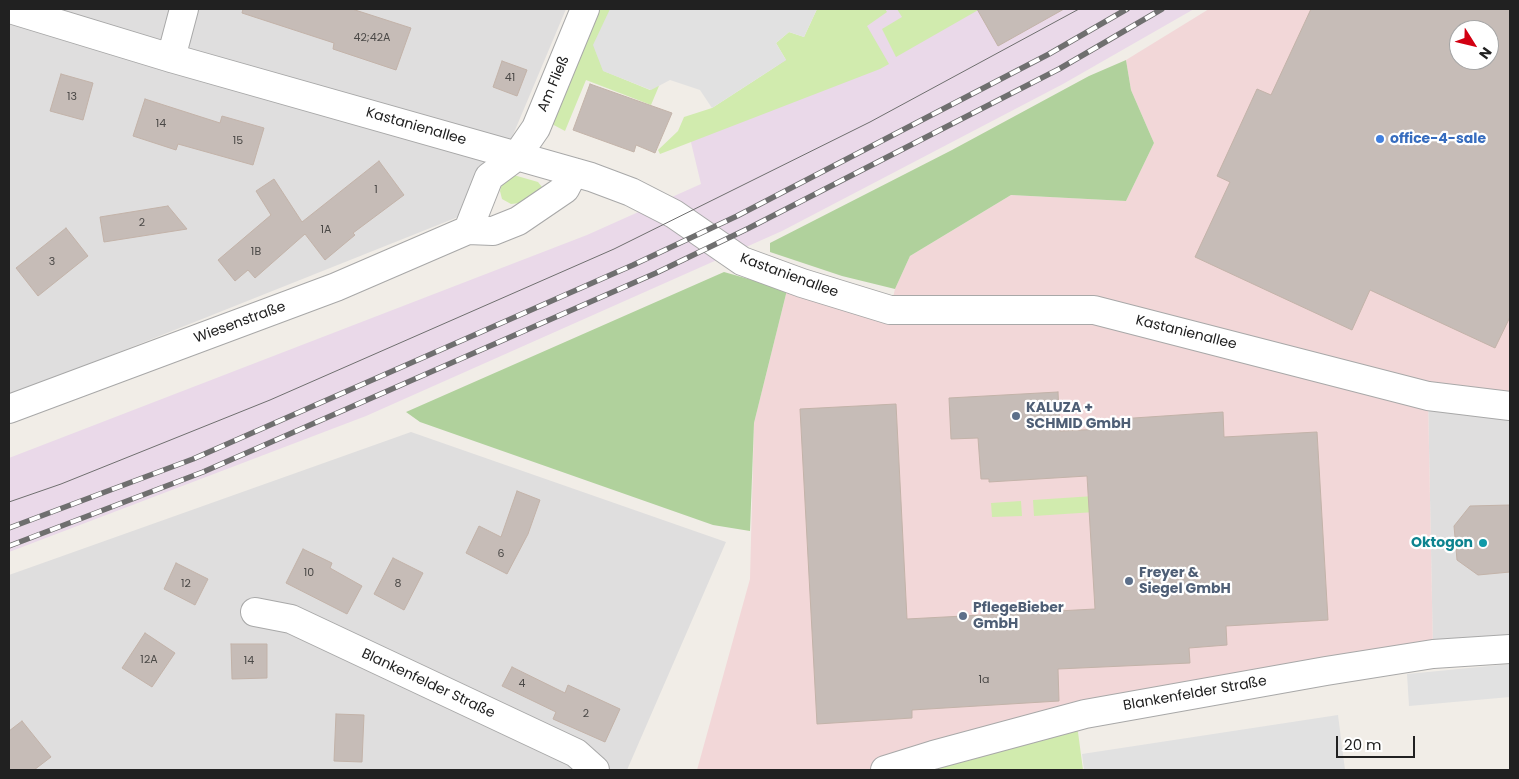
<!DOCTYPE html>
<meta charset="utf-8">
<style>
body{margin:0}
#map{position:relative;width:1519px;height:779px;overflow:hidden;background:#f1ede7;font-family:Poppins,sans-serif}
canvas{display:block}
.frame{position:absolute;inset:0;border:10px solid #212121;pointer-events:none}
.north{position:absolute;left:1449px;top:20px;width:50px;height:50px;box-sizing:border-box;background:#fff;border:1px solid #a6a6a6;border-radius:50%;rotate:126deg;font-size:14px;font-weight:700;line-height:20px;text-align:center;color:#212121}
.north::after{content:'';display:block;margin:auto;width:18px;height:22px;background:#d20012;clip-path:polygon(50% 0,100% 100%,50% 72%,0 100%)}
.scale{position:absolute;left:1336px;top:736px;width:79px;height:22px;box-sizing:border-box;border:2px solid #212121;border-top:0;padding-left:6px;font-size:15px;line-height:18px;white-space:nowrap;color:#212121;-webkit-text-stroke:4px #fff;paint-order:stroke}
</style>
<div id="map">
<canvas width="1519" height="779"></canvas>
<div class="frame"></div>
<div class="north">N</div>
<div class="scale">20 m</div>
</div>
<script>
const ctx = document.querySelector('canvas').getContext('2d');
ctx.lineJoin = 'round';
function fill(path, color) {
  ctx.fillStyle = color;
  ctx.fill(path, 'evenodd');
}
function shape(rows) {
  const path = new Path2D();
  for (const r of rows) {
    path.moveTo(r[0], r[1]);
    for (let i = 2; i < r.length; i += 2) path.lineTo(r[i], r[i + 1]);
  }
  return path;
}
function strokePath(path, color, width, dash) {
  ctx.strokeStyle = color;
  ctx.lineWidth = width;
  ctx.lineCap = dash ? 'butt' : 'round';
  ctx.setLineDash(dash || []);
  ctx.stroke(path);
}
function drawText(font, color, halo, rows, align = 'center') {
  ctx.font = font + ' Poppins,sans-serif';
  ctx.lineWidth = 4.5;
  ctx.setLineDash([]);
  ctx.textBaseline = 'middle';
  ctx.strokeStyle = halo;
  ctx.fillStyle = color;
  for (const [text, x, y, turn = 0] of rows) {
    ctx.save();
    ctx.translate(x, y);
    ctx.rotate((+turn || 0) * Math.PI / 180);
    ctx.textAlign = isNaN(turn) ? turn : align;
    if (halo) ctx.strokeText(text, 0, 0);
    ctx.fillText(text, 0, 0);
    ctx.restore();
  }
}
fill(shape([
 [9,9,566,9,510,142,463,215,9,396],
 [1428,396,1510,406,1510,649,1433,654],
 [411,432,726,542,627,770,9,770,9,575]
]), '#dfdede');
fill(shape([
 [1209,9,1510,9,1510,406,1428,396,1433,654,885,770,697,770,750,579,754,423,787,290,890,310,895,289,910,256,1011,195,1126,201,1154,143,1131,90,1126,60],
 [1459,30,1489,30,1489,60,1459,60]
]), '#f2d7d8');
fill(shape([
 [850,9,1194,9,1063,84,782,231,366,416,9,552,9,458,587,235,701,184,689,134]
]), '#ead9e9');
fill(shape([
 [595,9,623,9,604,71,650,90,664,74,651,105,586,80,565,131,550,123],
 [817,9,885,9,887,12,867,26,889,64,880,69,660,154,658,150,678,131,684,117,712,108,786,60,776,43,789,32,804,37],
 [897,9,980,9,896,57,882,29,902,17],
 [510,174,538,182,542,187,531,197,520,203,511,204,502,199,500,191,503,180],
 [1094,496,1095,512,1034,516,1033,500],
 [1021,501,1022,516,992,517,991,503],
 [1076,717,1083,770,886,770]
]), '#d1ebae');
fill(shape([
 [1126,60,1131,90,1154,143,1126,201,1011,195,910,256,895,289,842,276,770,252,770,243,952,150,1089,76],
 [724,272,787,290,754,423,750,531,713,525,420,422,406,412]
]), '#b0d19c');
fill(shape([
 [610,9,817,9,804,37,789,32,776,43,786,60,712,108,700,90,670,80,651,90,603,71,593,45],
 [1510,664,1510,697,1409,706,1407,674],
 [1338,715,1345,770,1084,770,1082,754]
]), '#e1e1e1');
const building = shape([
 [243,9,352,9,411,28,396,70,333,49,334,43,242,13,243,9],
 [977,9,1064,9,998,46,977,9],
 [1311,9,1510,9,1510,317,1495,348,1370,290,1352,330,1195,257,1230,182,1217,176,1257,89,1271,95,1311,9],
 [1459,30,1489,30,1489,60,1459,60,1459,30],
 [502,61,527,70,517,96,493,87,502,61],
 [61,74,93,83,83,120,50,111,61,74],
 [590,84,672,113,655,153,636,145,634,152,573,130,590,84],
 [145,99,220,123,222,116,264,128,253,165,178,144,176,150,133,136,145,99],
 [379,161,404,195,353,233,355,235,325,260,305,234,255,278,248,270,235,281,218,260,271,215,256,191,274,179,302,222,379,161],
 [168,206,187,229,104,242,100,217,168,206],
 [66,228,88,256,38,296,16,268,66,228],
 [1058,392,1060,431,1104,429,1104,420,1223,412,1224,437,1317,432,1328,620,1226,626,1227,645,1189,648,1190,663,1058,669,1059,701,912,710,912,718,817,724,800,409,896,404,907,619,1095,609,1087,476,989,482,989,479,981,479,978,438,951,439,949,398,1058,392],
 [517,491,540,500,528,534,507,574,466,553,479,526,501,537,517,491],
 [1510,505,1510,572,1478,575,1457,560,1454,526,1470,506,1510,505],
 [303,549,332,563,330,568,362,586,347,614,286,583,303,549],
 [393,558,423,573,404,610,374,594,393,558],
 [176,563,208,579,195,605,164,589,176,563],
 [145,633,175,653,152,687,122,668,145,633],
 [231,644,267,644,267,678,232,679,231,644],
 [512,667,565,693,568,685,620,709,605,742,553,719,556,712,502,686,512,667],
 [336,714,364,715,362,762,334,761,336,714],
 [22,721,51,757,34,770,9,770,9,731,22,721]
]);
fill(building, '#c6bcb7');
strokePath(building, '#c3b3a9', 1);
const minor = shape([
 [10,9,171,58,591,177,631,192,674,214,742,261,802,283,890,310,1094,310,1428,396,1510,406],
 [171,58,184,9],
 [468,230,489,177,516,157,536,128,585,9],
 [9,409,336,287,468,230,493,231,518,221,565,189,574,172],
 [255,612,291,619,576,753,595,770],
 [885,770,933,755,1085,714,1326,671,1433,654,1510,649]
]);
strokePath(minor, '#a8a8a8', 30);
strokePath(minor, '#fff', 28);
strokePath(shape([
 [9,502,61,484,270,400,614,249,870,122,1079,9]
]), '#6f6f6f', 1);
const rail = shape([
 [9,528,193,459,633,265,737,216,1049,54,1127,9],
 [9,546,203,472,656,273,749,228,1059,69,1162,9]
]);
strokePath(rail, '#6f6f6f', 5.5);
strokePath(rail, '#fff', 4, [11]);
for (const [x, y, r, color] of [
 [1380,139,5,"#3f7fe0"],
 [1016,416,5,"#5c6f8a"],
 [1483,543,5,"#0f9aa8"],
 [1129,581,5,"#5c6f8a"],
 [963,616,5,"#5c6f8a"]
]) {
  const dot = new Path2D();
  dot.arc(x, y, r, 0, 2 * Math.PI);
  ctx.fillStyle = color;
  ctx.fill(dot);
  strokePath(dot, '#fff', 2);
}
drawText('11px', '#4a4846', null, [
 ["42;42A",372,38],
 ["41",510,78],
 ["13",72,97],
 ["14",161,124],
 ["15",238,141],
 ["1",376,190],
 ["2",142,223],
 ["1A",326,230],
 ["1B",256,252],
 ["3",52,262],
 ["6",501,554],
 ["10",309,573],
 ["12",186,584],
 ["8",398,584],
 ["12A",149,660],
 ["14",249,661],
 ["1a",984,680],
 ["4",522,684],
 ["2",586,714]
]);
drawText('14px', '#212121', '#fff', [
 ["Am Fließ",554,84,-67],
 ["Kastanienallee",416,127,16],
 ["Kastanienallee",789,276,20],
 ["Wiesenstraße",240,323,-20],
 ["Kastanienallee",1186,333,14],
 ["Blankenfelder Straße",428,684,25],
 ["Blankenfelder Straße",1195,694,-10]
]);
drawText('bold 14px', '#366cbe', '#fff', [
 ["office-4-sale",1390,139]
], 'left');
drawText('bold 14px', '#4e5e75', '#fff', [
 ["KALUZA +",1026,408],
 ["SCHMID GmbH",1026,424],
 ["Freyer &",1139,573],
 ["Siegel GmbH",1139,589],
 ["PflegeBieber",973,608],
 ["GmbH",973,624]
], 'left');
drawText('bold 14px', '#0d838f', '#fff', [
 ["Oktogon",1473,543]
], 'right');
</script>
